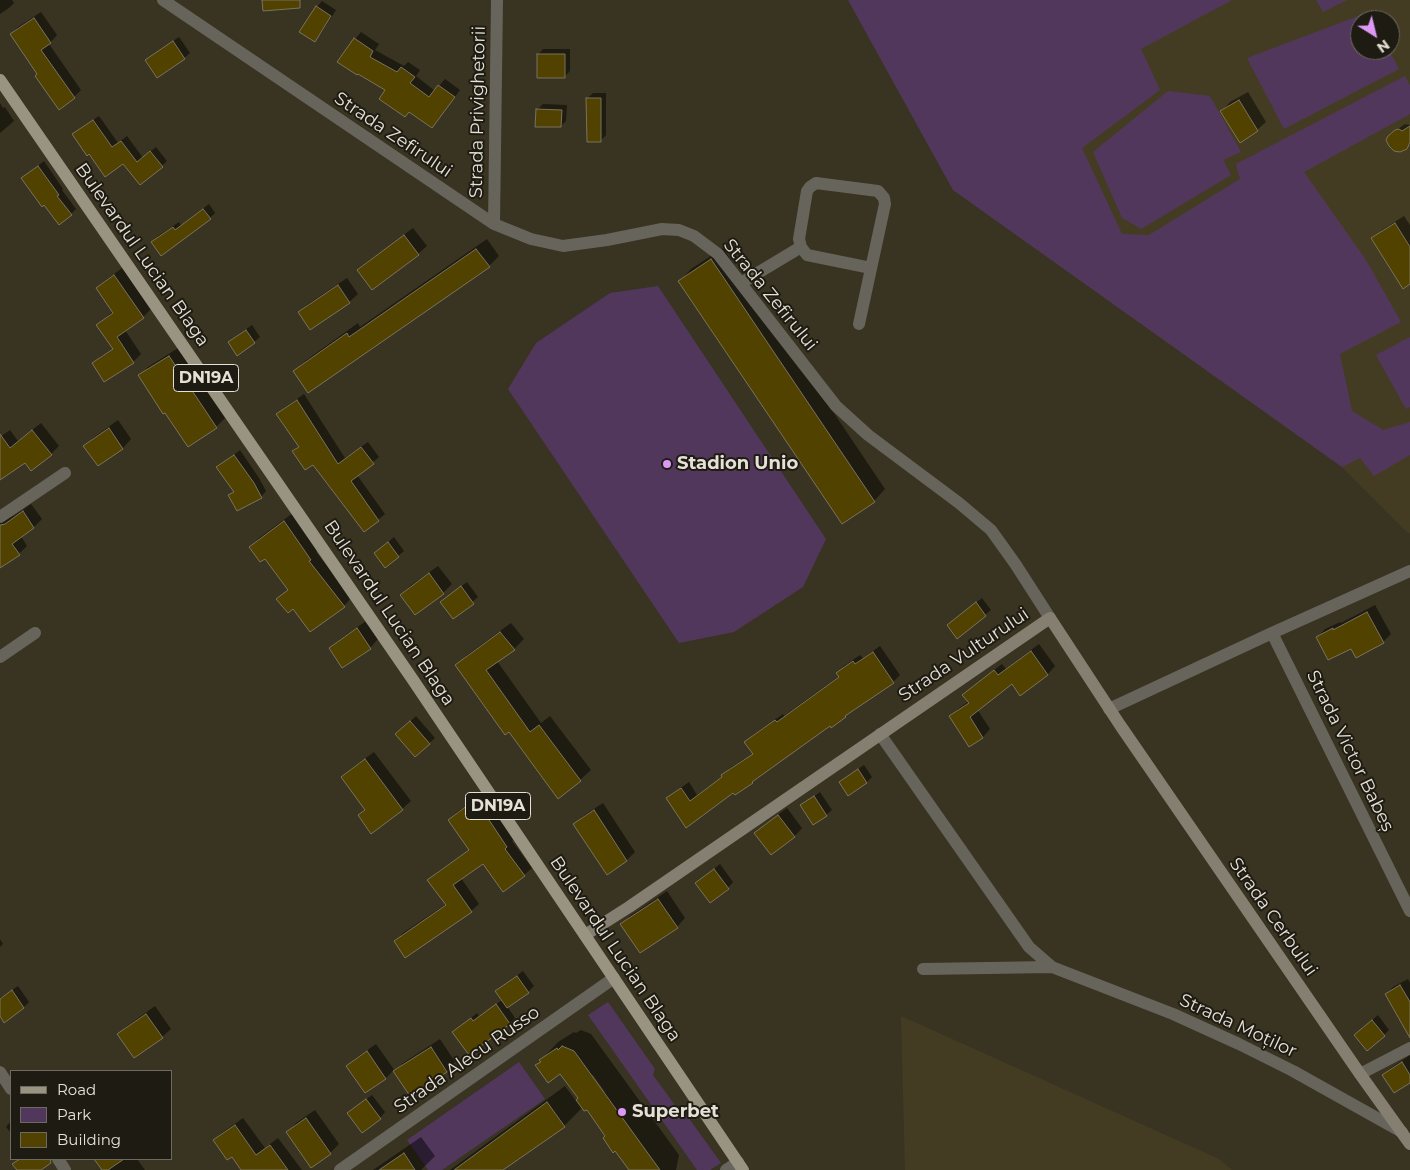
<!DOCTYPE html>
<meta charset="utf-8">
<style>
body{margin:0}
#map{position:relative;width:1410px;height:1170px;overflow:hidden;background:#393321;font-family:Montserrat,sans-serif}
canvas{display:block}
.legend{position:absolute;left:10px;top:1070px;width:162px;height:90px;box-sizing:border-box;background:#1e1b13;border:1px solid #6e6a61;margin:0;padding:6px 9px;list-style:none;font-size:15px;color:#e5e1d6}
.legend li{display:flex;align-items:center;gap:10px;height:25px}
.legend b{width:25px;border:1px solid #6e6a61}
.north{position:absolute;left:1350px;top:10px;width:50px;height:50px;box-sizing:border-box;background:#1e1b13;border:1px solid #6e6a61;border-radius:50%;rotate:144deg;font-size:14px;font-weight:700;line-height:20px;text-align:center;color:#e5e1d6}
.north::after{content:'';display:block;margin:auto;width:18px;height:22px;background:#dc99f4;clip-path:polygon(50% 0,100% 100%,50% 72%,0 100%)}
</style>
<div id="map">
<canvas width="1410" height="1170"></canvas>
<ul class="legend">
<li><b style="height:6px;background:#999482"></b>Road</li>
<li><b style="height:14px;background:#52375c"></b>Park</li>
<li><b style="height:14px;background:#524200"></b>Building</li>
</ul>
<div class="north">N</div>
</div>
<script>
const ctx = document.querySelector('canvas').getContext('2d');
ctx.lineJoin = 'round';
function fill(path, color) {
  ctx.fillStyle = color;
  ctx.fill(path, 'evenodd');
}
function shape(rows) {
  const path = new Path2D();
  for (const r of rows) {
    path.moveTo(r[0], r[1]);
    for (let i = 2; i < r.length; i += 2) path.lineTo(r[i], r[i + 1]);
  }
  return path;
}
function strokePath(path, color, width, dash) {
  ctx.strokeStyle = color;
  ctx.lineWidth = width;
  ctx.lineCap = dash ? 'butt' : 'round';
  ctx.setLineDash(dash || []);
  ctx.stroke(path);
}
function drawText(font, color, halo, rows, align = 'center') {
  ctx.font = font + ' Montserrat,sans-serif';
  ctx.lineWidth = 4;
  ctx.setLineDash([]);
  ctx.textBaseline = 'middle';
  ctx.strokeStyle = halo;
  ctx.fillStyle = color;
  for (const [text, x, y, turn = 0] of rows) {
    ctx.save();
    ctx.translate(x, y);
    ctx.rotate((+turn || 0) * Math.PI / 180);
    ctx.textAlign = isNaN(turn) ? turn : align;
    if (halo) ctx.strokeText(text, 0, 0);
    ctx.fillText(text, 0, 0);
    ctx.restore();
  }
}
fill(shape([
 [848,0,1410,0,1410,533,1408,533,1342,467,953,190],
 [1360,20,1390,20,1390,50,1360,50],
 [901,1016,1219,1159,1232,1170,905,1170]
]), '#443c22');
fill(shape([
 [848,0,1232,0,1141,49,1160,90,1082,148,1122,234,1149,235,1240,179,1236,164,1405,76,1410,86,1410,114,1304,172,1366,260,1401,322,1340,354,1352,411,1383,430,1410,422,1410,455,1374,476,1360,458,1342,467,953,190],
 [1316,0,1347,0,1323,12],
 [1369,12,1374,20,1360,20,1360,50,1389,50,1399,69,1284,129,1247,58],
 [1168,91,1210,96,1241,152,1223,160,1231,175,1141,229,1122,218,1093,152],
 [658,286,826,539,803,587,734,632,679,643,508,389,536,343,610,293],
 [1410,337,1410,407,1406,409,1376,355],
 [608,1002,655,1069,653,1075,677,1108,683,1110,721,1163,710,1170,697,1170,588,1015],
 [519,1062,545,1099,442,1170,428,1170,407,1140]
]), '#52375c');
fill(shape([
 [0,0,12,0,14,3,9,8,0,14],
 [322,1,336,10,320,35,315,40,317,7],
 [41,12,57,35,49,44,81,90,74,97,39,74,11,34,18,27],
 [361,32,379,44,375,50,404,66,408,62,420,70,416,76,435,91,445,79,460,90,438,120,387,89,355,39],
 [179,37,190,53,184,58,147,60,152,55],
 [543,49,570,49,570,71,565,76,538,55],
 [1248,92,1266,122,1257,130,1222,111,1230,102],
 [593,93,606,93,606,135,601,140,587,99],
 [0,103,3,108,5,107,14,121,0,133],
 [543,104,567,105,566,121,561,126,537,110],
 [99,116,118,143,127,136,143,158,156,147,167,161,162,166,124,162,79,129],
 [1405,124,1410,125,1410,144,1406,148,1395,131],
 [44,161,63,189,62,190,76,209,71,214,23,178],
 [209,204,215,213,210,218,153,242,158,236,179,222,181,225],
 [1404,216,1410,225,1410,283,1373,238,1382,230],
 [413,228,427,246,418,254,358,271,367,262],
 [487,239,499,256,489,266,294,371,305,361,358,323,360,327],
 [723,248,885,489,874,501,680,281,691,269],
 [122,268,151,309,143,317,125,330,141,354,133,362,94,363,101,356,114,348,98,325,113,311,97,288,105,281],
 [347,278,358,294,349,302,299,312,308,304],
 [252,325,260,337,254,342,230,342,235,337],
 [178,348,225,418,216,427,188,445,140,376,148,367],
 [304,394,345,458,368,442,379,457,357,475,385,514,364,531,313,463,294,451,299,446,278,414,284,408],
 [118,420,131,439,123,448,98,465,85,446,93,438],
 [41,423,59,446,51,454,25,462,0,479,0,437,10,430,18,441],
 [240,450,259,478,266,491,261,497,229,496,235,490,218,467],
 [31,504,42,519,34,527,21,536,27,546,19,554,0,566,0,519,14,516],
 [293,513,318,550,316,552,352,597,344,606,293,607,278,599,289,589,266,557,250,547,259,538],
 [394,537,404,551,398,556,375,553],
 [438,566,452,584,443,593,415,613,401,595,410,586],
 [467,582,478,597,453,618,447,597],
 [982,598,991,610,958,637,954,620],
 [1375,605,1391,634,1383,642,1351,647,1318,637,1325,629,1340,622,1341,623],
 [366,621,378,639,370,648,330,648,339,640],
 [511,623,524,639,514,649,497,661,541,723,550,716,591,770,580,780,509,731,457,665,467,655],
 [1039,644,1055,666,1048,674,1020,694,1012,683,977,709,990,729,983,737,969,745,950,717,958,709,969,701,964,695,972,687,1002,664,1006,669],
 [880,646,900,675,893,682,851,710,845,716,830,724,733,791,687,826,668,799,675,792,689,782,697,795,723,776,730,768,754,753,746,742,753,735,783,714,784,716,839,676,837,673,844,666,860,655,863,658],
 [416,716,435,738,415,756,402,729],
 [374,752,411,801,402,809,359,815,365,809,343,777,351,769],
 [864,765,872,777,867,782,840,782,846,777],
 [820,792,832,810,826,815,802,805],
 [484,793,514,839,512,841,532,868,524,875,483,862,461,878,479,904,471,911,406,956,396,941,403,933,446,904,429,880,437,872,470,849,449,820,457,812],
 [603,803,635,852,627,860,575,824,583,816],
 [787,808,802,828,794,837,756,833,764,825],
 [720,864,733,882,728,888,697,883],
 [667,891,685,918,677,927,622,924,630,916],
 [0,939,3,944,0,947],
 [523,971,534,986,528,992,507,1006,515,1018,510,1023,469,1053,454,1032,477,1013,479,1016,502,1000,496,991,502,986],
 [1408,979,1410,983,1410,1032,1386,994,1393,987],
 [18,986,29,1002,24,1007,0,1014,0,998],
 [155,1006,171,1029,162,1037,119,1034,127,1026],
 [1378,1015,1389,1030,1384,1035,1355,1035],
 [581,1030,591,1034,679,1155,676,1170,630,1170,587,1108,583,1107,564,1126,500,1170,450,1170,565,1086,576,1101,579,1098,561,1072,537,1066,542,1061,541,1060,558,1042,574,1032,576,1033],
 [593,1075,605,1092,604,1094,591,1076],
 [440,1039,455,1062,447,1071,410,1094,394,1070,386,1078,366,1092,348,1066,356,1058,376,1044,395,1071,403,1063],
 [1410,1055,1410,1081,1384,1075,1391,1068],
 [372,1095,385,1112,380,1118,354,1108],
 [315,1110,339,1144,330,1153,312,1166,288,1132,296,1123],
 [243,1118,265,1148,278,1138,302,1170,243,1170,232,1156,214,1140,223,1132],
 [11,1121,11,1133,6,1127],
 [421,1137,435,1156,421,1170,373,1170],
 [96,1159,137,1159,145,1170,104,1170]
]), '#0007');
const building = shape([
 [262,0,300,0,300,8,263,11,262,0],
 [316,6,331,16,315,42,299,32,316,6],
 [34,18,51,43,41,50,75,98,59,110,35,76,37,74,10,34,34,18],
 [354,38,373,51,370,57,397,72,401,67,415,77,410,83,429,97,438,85,455,97,432,128,409,112,405,117,379,99,385,90,358,74,357,75,337,62,354,38],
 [173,41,185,59,157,78,145,60,173,41],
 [537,54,565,54,565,78,537,78,537,54],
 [586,98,601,98,601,142,587,142,586,98],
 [1239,100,1258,131,1240,143,1220,111,1239,100],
 [536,109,562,110,561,127,535,127,536,109],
 [93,120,112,147,121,141,137,162,150,151,163,167,140,185,123,164,105,177,89,154,87,156,72,134,93,120],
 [1410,126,1410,142,1407,149,1400,152,1394,151,1389,146,1386,140,1388,136,1395,130,1399,129,1402,131,1410,126],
 [38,166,59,195,57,196,72,215,59,225,44,205,42,207,21,178,38,166],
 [203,209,211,219,161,256,151,242,173,227,175,230,203,209],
 [1395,223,1410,247,1410,284,1403,289,1371,238,1395,223],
 [404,235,419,255,372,290,357,270,404,235],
 [476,249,490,267,308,393,293,371,347,333,349,337,476,249],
 [711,259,875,502,842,524,678,281,711,259],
 [114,275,144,318,117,337,134,363,104,382,92,363,113,349,96,325,113,313,96,288,114,275],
 [338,285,350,303,310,330,298,312,338,285],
 [246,330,255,343,237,356,228,342,246,330],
 [169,356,217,428,188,447,165,413,163,414,138,375,169,356],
 [297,400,338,464,361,447,374,464,351,481,379,521,364,532,313,465,305,470,292,451,299,447,276,414,297,400],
 [109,428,123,449,98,466,83,446,109,428],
 [32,430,52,455,31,471,25,463,0,480,0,434,10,448,32,430],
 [234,455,254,483,262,498,237,511,228,495,234,492,216,467,234,455],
 [23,511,34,528,12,544,20,555,0,568,0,525,5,524,23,511],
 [284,521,311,560,309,561,345,607,310,632,293,609,288,613,276,599,288,590,265,559,260,562,249,547,284,521],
 [388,542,399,557,385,568,374,553,388,542],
 [429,573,444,594,415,615,400,595,429,573],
 [461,586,474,604,453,619,440,602,461,586],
 [976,602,986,616,957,639,947,625,976,602],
 [1367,612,1384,643,1356,658,1351,649,1328,660,1316,637,1333,628,1333,630,1367,612],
 [357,628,371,649,342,668,329,648,357,628],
 [500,632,515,650,486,670,530,732,539,725,581,781,558,799,509,732,505,735,455,665,500,632],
 [1031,651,1048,675,1020,696,1012,684,970,717,983,738,969,747,949,716,969,703,962,695,994,670,998,675,1031,651],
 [873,652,894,683,845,716,846,717,831,728,830,726,752,782,753,783,735,795,733,793,686,828,666,798,681,788,690,801,722,777,721,775,753,754,744,742,775,720,777,722,839,677,836,673,853,661,855,664,873,652],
 [410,721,430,744,415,757,395,734,410,721],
 [365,759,403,810,371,834,358,815,365,810,341,777,365,759],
 [858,769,867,783,848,796,839,782,858,769],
 [814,796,827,816,813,825,800,805,814,796],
 [476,799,490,819,489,820,507,847,505,849,525,876,503,892,483,864,453,885,472,912,405,958,394,941,446,905,427,880,469,850,448,820,476,799],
 [594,810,627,861,607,875,573,824,594,810],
 [778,815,795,837,771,855,754,833,778,815],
 [714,869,729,889,710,903,695,883,714,869],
 [658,899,678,928,640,953,620,924,658,899],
 [517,976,529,993,507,1008,495,991,517,976],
 [1400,985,1410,1002,1410,1038,1385,994,1400,985],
 [12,990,24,1008,4,1023,0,1016,0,999,12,990],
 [496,1004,510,1024,469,1055,452,1032,471,1018,473,1021,496,1004],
 [146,1014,163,1038,134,1058,117,1034,146,1014],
 [1372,1020,1385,1036,1367,1051,1354,1035,1372,1020],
 [562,1046,574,1051,660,1170,629,1170,615,1151,613,1153,603,1138,605,1136,587,1110,584,1111,576,1100,578,1098,560,1074,548,1083,535,1065,541,1062,539,1060,557,1048,558,1050,562,1046],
 [431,1047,447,1072,410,1096,393,1071,431,1047],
 [367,1051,386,1079,365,1093,346,1066,367,1051],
 [1402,1062,1410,1075,1410,1083,1394,1093,1382,1075,1402,1062],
 [366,1099,381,1119,362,1133,347,1113,366,1099],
 [547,1102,565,1127,503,1170,454,1170,547,1102],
 [306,1118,331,1154,311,1168,286,1132,306,1118],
 [235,1125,256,1155,270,1145,288,1170,241,1170,232,1157,227,1160,213,1140,235,1125],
 [404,1153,415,1170,379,1170,404,1153],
 [20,1159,50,1159,51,1163,41,1170,17,1170,12,1164,20,1159],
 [94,1159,124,1159,108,1170,102,1170,94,1159]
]);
fill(building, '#524200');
strokePath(building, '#79735f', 1);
strokePath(shape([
 [163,0,494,224,531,239,563,246,607,240,662,229,679,230,694,236,718,254,836,406,868,435,959,503,991,530,1016,565,1050,618],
 [494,224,497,0],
 [801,247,807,255,871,268],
 [741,283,801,247,799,239,807,191,810,187,816,183,878,191,884,198,885,204,859,324],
 [0,517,65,473],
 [1272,633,1410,911],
 [0,657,35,633],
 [1109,709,1272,633,1410,571],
 [880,734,1029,947,1052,967,1173,1014,1239,1044,1293,1071,1402,1132],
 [923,969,1052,967],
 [0,1072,11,1089],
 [1360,1074,1410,1048],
 [58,1159,65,1170],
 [340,1170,614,978],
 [726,1170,738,1162]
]), '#67645c', 12);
strokePath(shape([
 [585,935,629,907,1050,618,1120,725,1360,1074,1410,1144]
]), '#847f71', 12);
strokePath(shape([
 [0,80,411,677,743,1170]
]), '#999482', 12);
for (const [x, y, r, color] of [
 [667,464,5,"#dc99f4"],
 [622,1112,5,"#dc99f4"]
]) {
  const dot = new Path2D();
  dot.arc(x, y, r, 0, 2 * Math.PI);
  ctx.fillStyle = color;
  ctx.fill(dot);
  strokePath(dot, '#1e1b13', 2);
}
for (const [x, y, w] of [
 [206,378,65],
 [498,806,65]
]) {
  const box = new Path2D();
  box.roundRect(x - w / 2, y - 13.5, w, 27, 4);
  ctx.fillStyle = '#1e1b13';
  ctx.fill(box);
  strokePath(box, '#e5e1d6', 1);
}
drawText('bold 16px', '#e5e1d6', null, [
 ["DN19A",206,378],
 ["DN19A",498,806]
]);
drawText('18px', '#e5e1d6', '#1e1b13', [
 ["Strada Privighetorii",478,112,-89],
 ["Strada Zefirului",393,135,34],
 ["Bulevardul Lucian Blaga",142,255,55],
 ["Strada Zefirului",770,295,51],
 ["Bulevardul Lucian Blaga",389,613,56],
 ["Strada Vulturului",964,655,-34],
 ["Strada Victor Babeș",1350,751,64],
 ["Strada Cerbului",1273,917,55],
 ["Bulevardul Lucian Blaga",615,949,56],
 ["Strada Moților",1238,1026,25],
 ["Strada Alecu Russo",467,1060,-35]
]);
drawText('bold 18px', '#e5e1d6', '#1e1b13', [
 ["Stadion Unio",677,464],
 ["Superbet",632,1112]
], 'left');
</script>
